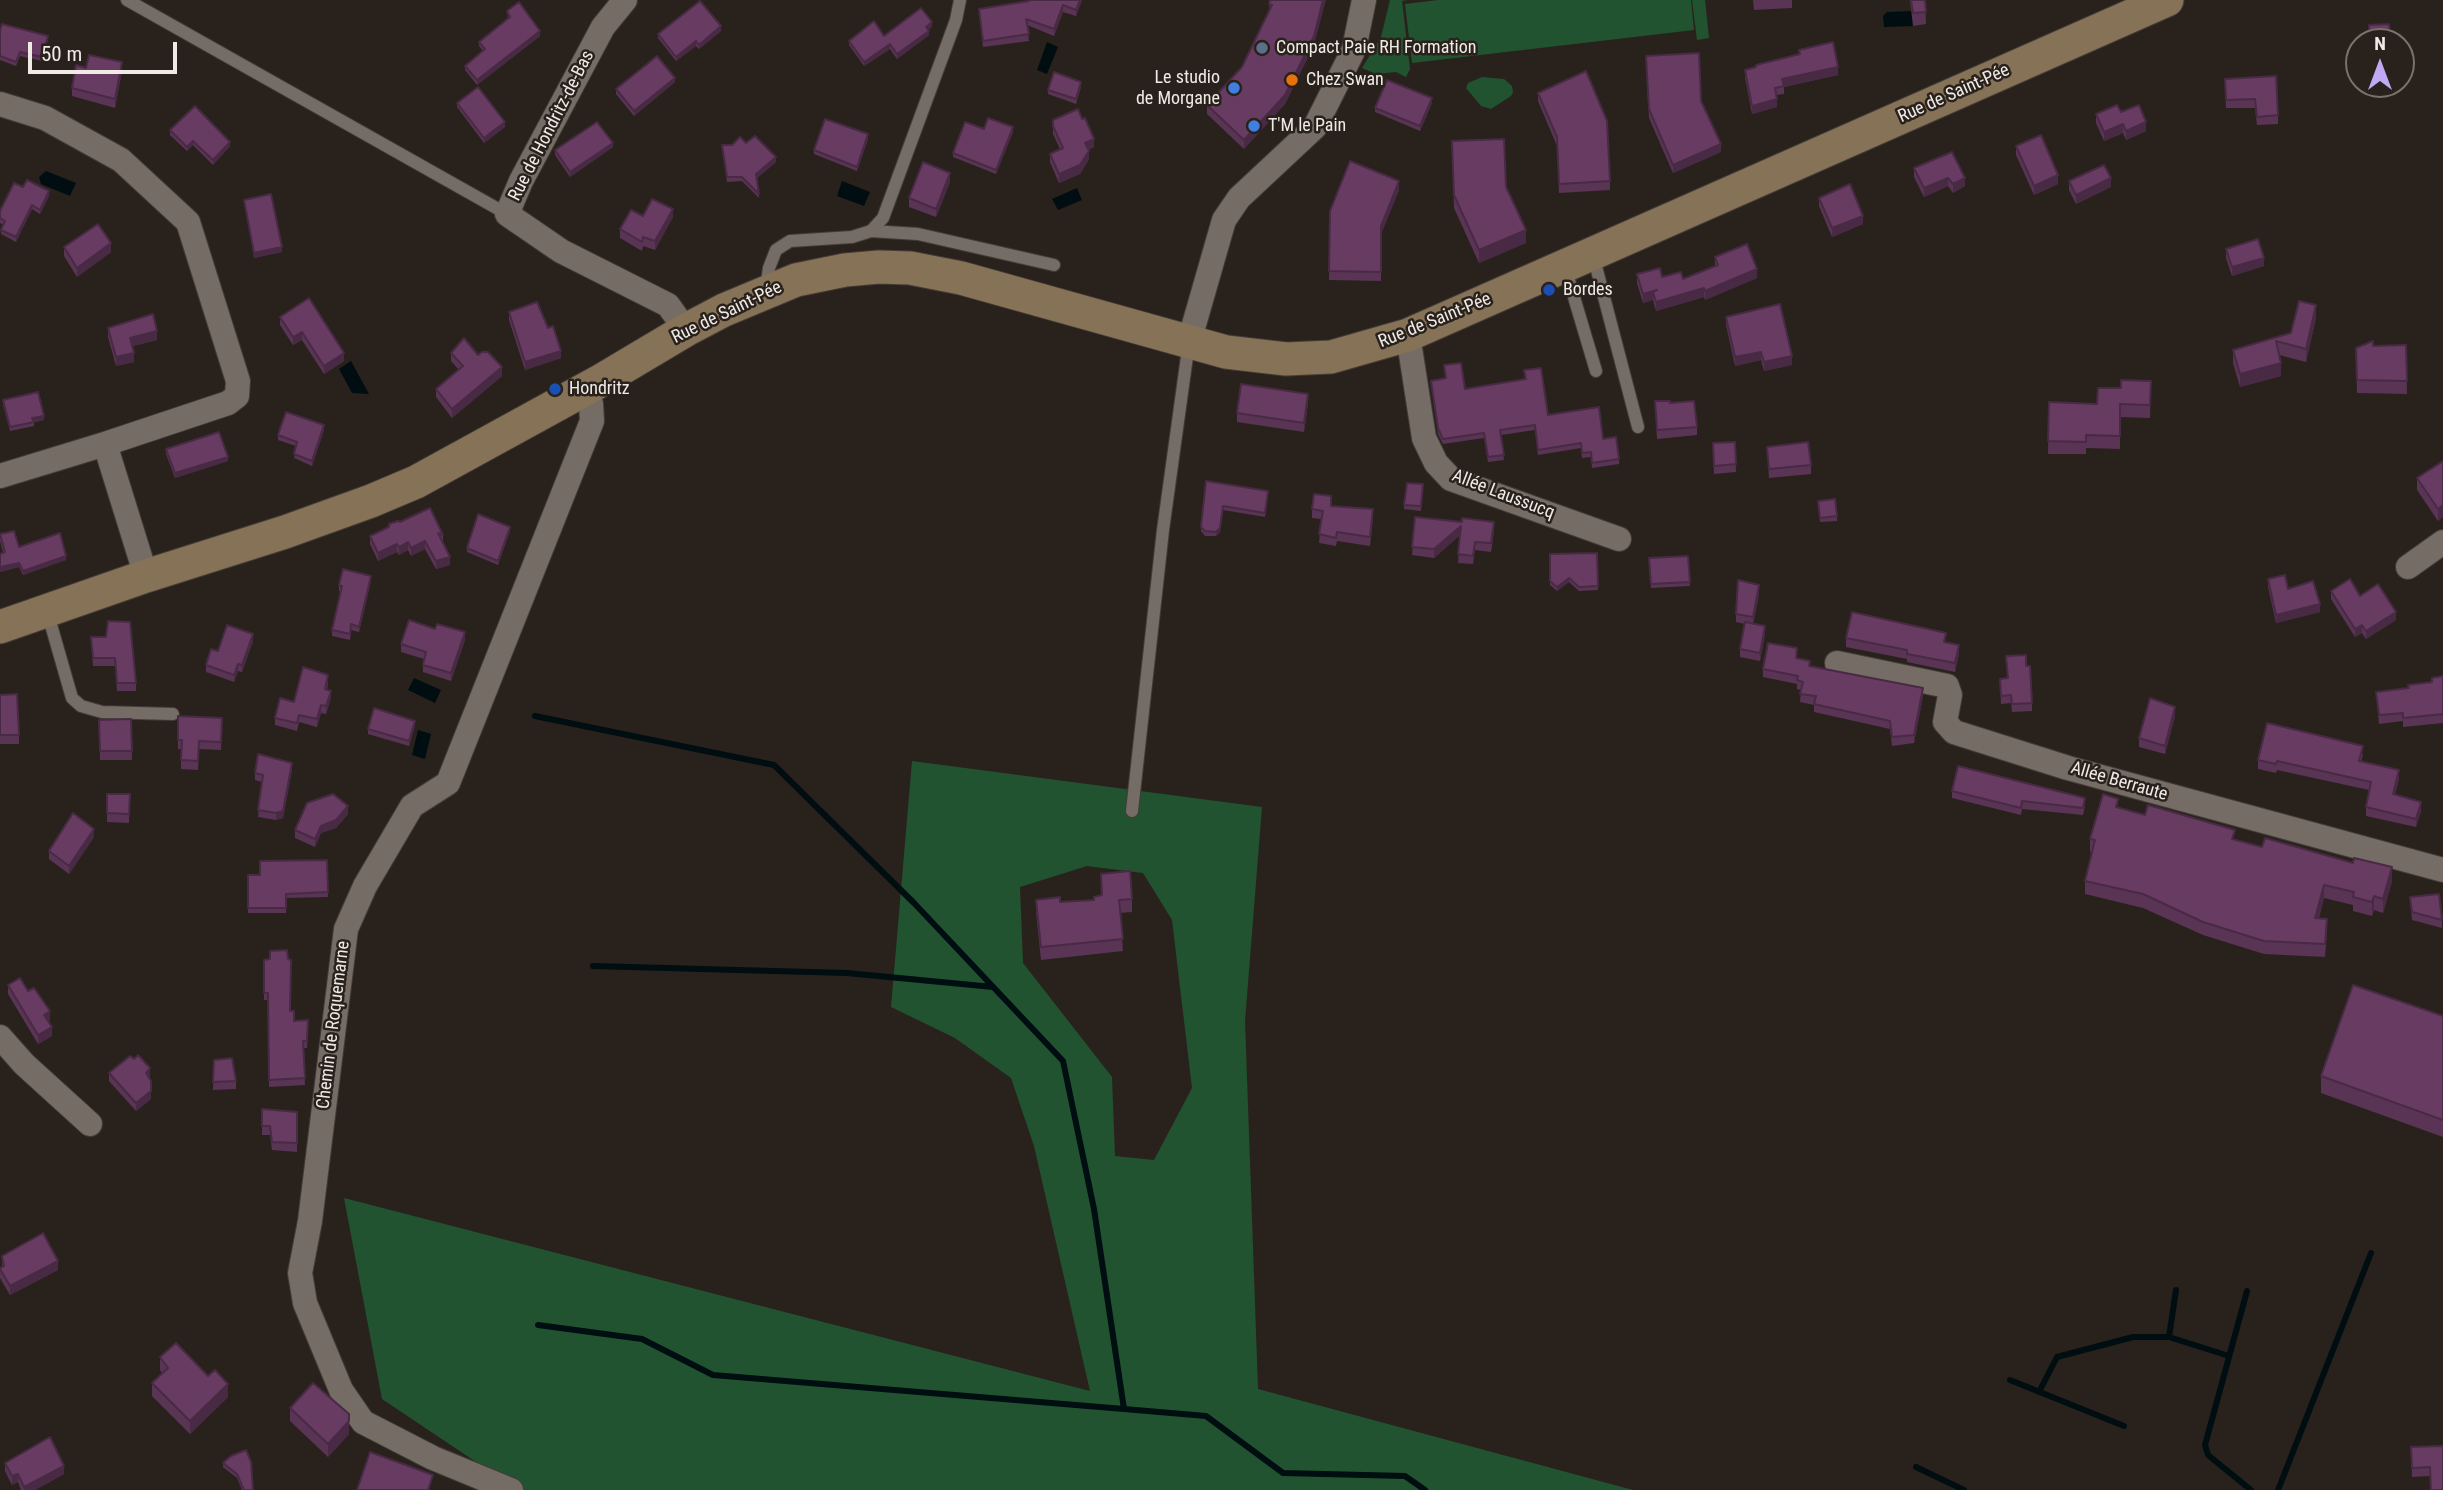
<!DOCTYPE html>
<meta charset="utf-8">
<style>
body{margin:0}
#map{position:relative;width:2443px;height:1490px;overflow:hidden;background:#29221c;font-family:"Roboto Condensed",sans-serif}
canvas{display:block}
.north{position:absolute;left:2345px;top:28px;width:70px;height:70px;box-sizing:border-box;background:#29221c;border:2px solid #79726d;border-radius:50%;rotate:0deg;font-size:19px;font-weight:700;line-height:28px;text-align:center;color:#f0eae7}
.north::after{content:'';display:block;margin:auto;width:24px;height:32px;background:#c0a8f4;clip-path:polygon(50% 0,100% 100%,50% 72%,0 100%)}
.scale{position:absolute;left:28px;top:42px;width:149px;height:32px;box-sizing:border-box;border:4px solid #f0eae7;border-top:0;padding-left:9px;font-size:21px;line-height:24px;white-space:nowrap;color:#f0eae7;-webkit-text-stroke:5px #29221c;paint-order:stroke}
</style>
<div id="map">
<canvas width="2443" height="1490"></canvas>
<div class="north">N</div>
<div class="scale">50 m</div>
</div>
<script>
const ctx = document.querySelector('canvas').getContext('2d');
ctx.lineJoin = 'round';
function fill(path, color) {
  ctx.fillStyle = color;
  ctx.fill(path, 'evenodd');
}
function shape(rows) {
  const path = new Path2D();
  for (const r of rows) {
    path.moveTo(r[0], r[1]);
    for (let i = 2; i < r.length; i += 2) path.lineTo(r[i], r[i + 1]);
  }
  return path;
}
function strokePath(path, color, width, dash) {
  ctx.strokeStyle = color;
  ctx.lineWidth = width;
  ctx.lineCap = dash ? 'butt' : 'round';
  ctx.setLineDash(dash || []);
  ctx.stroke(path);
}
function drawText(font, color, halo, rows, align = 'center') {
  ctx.font = font + ' "Roboto Condensed",sans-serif';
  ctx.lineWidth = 5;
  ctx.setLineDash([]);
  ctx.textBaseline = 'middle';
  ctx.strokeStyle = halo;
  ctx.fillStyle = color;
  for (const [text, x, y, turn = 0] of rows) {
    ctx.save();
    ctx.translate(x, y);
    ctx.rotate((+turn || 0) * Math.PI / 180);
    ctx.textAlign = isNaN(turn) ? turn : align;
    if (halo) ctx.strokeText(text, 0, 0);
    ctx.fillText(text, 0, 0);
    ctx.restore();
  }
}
fill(shape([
 [1390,0,1407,0,1402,1,1410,69,1406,77,1396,72,1376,74,1362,68,1381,37],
 [1438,0,1691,0,1694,30,1412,63,1405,4],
 [1692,0,1705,0,1709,38,1697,40],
 [1482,77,1504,79,1512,86,1513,92,1511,96,1491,109,1481,106,1466,88,1468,83],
 [912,761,1262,807,1245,1021,1258,1389,1633,1490,518,1490,382,1399,344,1198,1090,1391,1034,1146,1011,1078,955,1038,891,1007],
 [1087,866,1143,873,1172,920,1192,1088,1154,1160,1115,1156,1112,1077,1023,963,1020,887]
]), '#225331');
fill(shape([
 [1913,11,1914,26,1884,27,1883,16,1887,12],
 [1047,42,1058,47,1047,74,1037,70],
 [46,171,76,183,70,196,41,184,39,177],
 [842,181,870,192,864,206,837,196],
 [1077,188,1082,200,1058,210,1052,199],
 [351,361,369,394,352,393,339,369],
 [414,678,441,690,435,703,408,690],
 [418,730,431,734,425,759,412,755]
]), '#000d11');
strokePath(shape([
 [535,716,774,765,914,903,1063,1061,1094,1209,1124,1409,1206,1416,1283,1473,1405,1476,1425,1490],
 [593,966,847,973,993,987],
 [2247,1291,2205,1445,2208,1455,2251,1490],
 [538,1325,642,1339,713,1375,1124,1409],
 [2169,1337,2176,1290],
 [2010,1380,2124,1426],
 [2039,1392,2057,1357,2133,1337,2169,1337,2229,1356],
 [1916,1467,1964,1490],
 [2278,1490,2371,1253]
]), '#000d11', 6);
const service = shape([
 [127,0,507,214],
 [871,231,918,234,1054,265],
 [1593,255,1638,427],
 [1565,267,1596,371],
 [766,289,769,268,776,250,790,241,852,237,871,231,883,218,956,20,960,0],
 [47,611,72,698,81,706,102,712,173,714],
 [1132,811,1163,530,1189,342]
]);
const minor = shape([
 [625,0,603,27,521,181,507,214,561,251,668,305,686,330],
 [0,104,45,118,121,160,188,222,238,381,237,396,228,403,105,444,0,476],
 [1408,335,1424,438,1436,463,1451,479,1619,539],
 [1189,342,1224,220,1239,198,1315,127,1354,49,1364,0],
 [105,444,146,576],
 [2408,567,2443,542],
 [1837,663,1947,686,1950,695,1945,722,1954,732,2068,768,2443,870],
 [0,1037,24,1064,90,1124],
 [511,1490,433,1458,363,1422,341,1390,305,1303,300,1273,310,1221,346,929,365,886,412,806,448,783,592,421,591,404,586,388]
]);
const secondary = shape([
 [0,627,146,576,285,532,371,501,416,482,602,380,686,330,724,310,796,280,845,270,879,267,910,268,961,278,1226,352,1286,359,1331,357,1408,335,2167,0]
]);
strokePath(service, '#433c38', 14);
strokePath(minor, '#433c38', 26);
strokePath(secondary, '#433c38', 35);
strokePath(service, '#756c65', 12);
strokePath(minor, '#756c65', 24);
strokePath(secondary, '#867256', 33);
fill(shape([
 [1082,0,1076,16,1063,12,1054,36,1027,25,1029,41,983,47,979,9],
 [1270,0,1314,45,1285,104,1244,149,1207,114,1207,105,1242,67,1269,12],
 [1753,0,1792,0,1792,8,1754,10],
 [1910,0,1925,0,1926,24,1913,26],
 [507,11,540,36,477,85,465,70,465,66,483,51,479,46,479,42,508,18],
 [932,27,928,30,929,35,897,59,890,49,864,66,849,45,849,41,884,36],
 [0,31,48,40,42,61,20,56,16,66,0,60],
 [721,31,699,49,696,46,676,61,658,38,658,34],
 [1646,64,1701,101,1721,152,1673,173,1649,118],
 [86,68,122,71,115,108,72,96,72,88],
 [1745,70,1838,75,1784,87,1784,94,1776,95,1777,107,1752,114,1745,78],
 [2225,79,2278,115,2278,124,2257,125,2255,108,2226,108],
 [675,82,634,116,616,94,616,89],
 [1081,87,1076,104,1048,94,1048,90],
 [1538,93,1610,181,1610,190,1559,193,1557,146,1538,101],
 [457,103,505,127,484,143,457,107],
 [1432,103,1420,131,1375,112,1375,108],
 [2121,112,2146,131,2126,140,2123,133,2104,141,2096,123,2096,114],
 [1053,120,1094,147,1088,150,1089,159,1080,174,1059,183,1050,162,1050,154,1060,149,1053,134],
 [984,129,1013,132,996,174,953,157,953,153],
 [170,130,230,146,213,165,193,145,187,151,170,135],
 [868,139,857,171,814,154,814,150],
 [1452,141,1506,187,1526,243,1479,263,1454,208],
 [746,143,776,162,757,178,759,198,742,181,727,182,722,145],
 [2016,146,2058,184,2034,195,2016,155],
 [613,147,570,177,555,155,555,150],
 [1952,152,1965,186,1953,193,1948,186,1924,197,1914,177,1914,168],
 [2069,181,2111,187,2076,204,2069,190],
 [950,182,936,217,909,207,909,198],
 [23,187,49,196,40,214,32,209,16,242,1,234,1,230,3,225,0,223,0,211],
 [1399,190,1381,234,1381,281,1329,280,1330,211],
 [1819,198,1863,224,1832,237,1819,206],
 [244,200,282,252,254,258],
 [643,216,673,217,655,250,643,246,642,251,620,238,620,229],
 [64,247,111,252,77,277,64,256],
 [2226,249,2264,266,2232,276,2226,258],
 [1715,257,1757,278,1705,300,1704,297,1656,311,1653,300,1643,303,1637,283,1637,274,1683,279,1715,266],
 [509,312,561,358,525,370,509,320],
 [280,317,344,361,324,374,302,340,293,345,280,325],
 [1726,317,1792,365,1764,371,1761,360,1735,366,1726,325],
 [2316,318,2306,362,2279,355,2281,376,2240,387,2233,363,2233,350,2291,333],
 [108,328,157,340,132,346,134,362,116,366,108,337],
 [2406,345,2407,394,2357,393,2356,348,2373,346],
 [451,353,478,355,502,376,452,418,436,397,436,389,459,370,451,361],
 [1444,365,1465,389,1525,379,1524,370,1548,415,1603,439,1619,459,1619,464,1592,468,1591,457,1582,458,1581,448,1538,455,1535,430,1501,435,1504,460,1488,462,1484,438,1443,444,1438,434,1431,381,1446,378],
 [2151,381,2150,418,2120,417,2120,449,2086,448,2086,454,2048,454,2049,402,2097,404,2121,388],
 [3,400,44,420,34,422,34,426,10,431,3,405],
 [1655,401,1670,403,1697,427,1697,435,1657,439],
 [1308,403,1304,432,1237,422,1237,413],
 [324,430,312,466,294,458,296,446,278,440,278,435],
 [1735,442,1736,472,1714,474,1713,443],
 [1767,447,1811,465,1811,474,1769,478],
 [166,449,228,461,175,478,166,454],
 [2443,461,2443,517,2438,521,2417,490,2417,478],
 [1206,481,1268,495,1265,517,1223,510,1220,532,1216,536,1205,536,1201,531,1201,527],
 [1423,484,1421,511,1404,509,1404,505],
 [1818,501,1837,516,1837,521,1820,522],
 [1331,506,1373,518,1370,546,1337,541,1336,546,1319,543,1321,519,1312,518,1312,509],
 [1415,517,1494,531,1491,552,1475,550,1473,564,1458,563,1460,535,1434,558,1412,555],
 [400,522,443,535,443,543,450,565,436,569,425,549,411,556,408,550,399,555,397,552,378,561,370,544,370,536],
 [510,531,498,565,467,552,467,548],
 [0,534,19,547,66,560,23,575,19,567,0,572,0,554,3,552,0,541],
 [1597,553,1598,590,1579,591,1569,582,1557,591,1550,585,1550,554],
 [1688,556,1690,586,1651,588,1649,558],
 [2268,579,2288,589,2320,612,2276,623,2268,587],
 [371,581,359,632,351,630,350,640,332,636,332,630,341,591,339,591,339,585],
 [2331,591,2360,596,2396,620,2366,639,2362,633,2355,637,2331,599],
 [1759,594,1753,624,1765,634,1760,661,1740,657,1740,649,1745,624,1736,622,1736,614],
 [91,637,106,637,136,683,136,691,117,691,115,666,93,666],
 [1846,638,1946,642,1959,654,1955,672,1907,662,1907,659,1846,647],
 [465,640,451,681,423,672,423,665,424,659,401,652,401,644],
 [253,641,242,672,238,671,234,682,206,672,206,665,218,651],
 [1797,658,1810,666,1923,696,1914,743,1892,746,1890,729,1814,712,1814,705,1800,702,1801,690,1797,689,1797,684,1763,677,1763,669],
 [2026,666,2032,703,2032,711,2012,712,2011,703,2001,704,2000,679,2007,678],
 [2443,676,2443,723,2403,727,2403,721,2379,724,2376,692,2408,688,2432,682],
 [328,682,327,690,331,698,326,714,321,713,317,727,299,722,297,731,275,725,275,718,294,702],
 [0,695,19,735,19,744,0,744],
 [178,716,222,718,221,750,199,749,198,770,181,769,181,749,178,749],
 [2175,716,2165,754,2139,747,2139,738],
 [131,719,132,760,100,760,99,720],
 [415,725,409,746,368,734,368,729],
 [2363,754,2361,762,2399,779,2395,794,2421,811,2416,827,2366,816,2366,807,2369,790,2277,770,2276,773,2258,769,2258,760],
 [292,770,283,818,276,820,258,817,262,782,255,780,255,773],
 [1952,791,2085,806,2083,815,2022,809,2021,815,1952,798],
 [107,794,130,794,129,823,107,822],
 [2118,807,2235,840,2392,881,2383,913,2374,910,2372,916,2353,911,2353,905,2324,898,2319,918,2327,932,2325,957,2264,954,2203,935,2143,908,2085,894,2085,881,2092,853,2090,852,2090,839],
 [348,814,336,828,321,833,315,847,295,838,295,830],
 [94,837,69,874,49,859,49,851],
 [327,860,328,897,286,898,286,913,248,913,248,875,260,875],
 [1101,874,1132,899,1132,912,1120,913,1123,951,1041,960,1036,912,1036,900,1060,902,1094,900,1101,895],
 [2410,897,2442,920,2442,928,2412,920],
 [270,951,294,1021,308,1020,307,1048,303,1048,305,1085,269,1087,268,1000,264,1000,264,993,270,959],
 [8,985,28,991,50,1020,48,1021,52,1036,38,1044,8,994],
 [2443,1016,2443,1137,2321,1093,2321,1076],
 [214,1060,236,1081,236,1089,213,1090],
 [109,1073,150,1076,149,1077,151,1081,151,1099,136,1111,109,1081],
 [262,1109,297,1112,297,1152,272,1150,270,1135,262,1135],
 [2,1256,58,1270,10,1295,0,1278,0,1268,2,1266],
 [160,1357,208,1376,228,1397,190,1434,152,1396,152,1383,162,1373,160,1370],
 [290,1408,349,1434,328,1457,290,1421],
 [2443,1446,2430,1476,2412,1477,2411,1447],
 [231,1456,253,1490,242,1490,237,1478,223,1467,223,1463],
 [5,1463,64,1474,35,1490,21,1490,18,1482,12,1485,5,1471]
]), '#593454');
fill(shape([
 [1080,0,1082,0,1076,16,1076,10],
 [1323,0,1326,0,1314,45,1285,104,1244,149,1244,140],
 [1063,5,1063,12,1054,36,1054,29],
 [932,22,932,27,926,31,926,27],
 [721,26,721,31,699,49,699,45],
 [540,31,540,36,477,85,477,80],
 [929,31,929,35,897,59,897,54],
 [696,41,696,46,676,61,676,57],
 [890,44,890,49,864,66,864,62],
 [122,62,122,71,115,108,115,99],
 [1838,67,1838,75,1784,87,1782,79],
 [675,78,675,82,634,116,634,111],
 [1432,98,1432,103,1420,131,1420,126],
 [1777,99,1777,107,1752,114,1752,106],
 [505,122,505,127,484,143,484,138],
 [2146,122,2146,131,2126,140,2126,131],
 [2123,124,2123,133,2104,141,2104,132],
 [1013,127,1013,132,996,174,996,170],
 [868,134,868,139,857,171,857,167],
 [1094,139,1094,147,1085,151,1085,143],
 [193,141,193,145,187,151,187,147],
 [230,142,230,146,213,165,213,160],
 [613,143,613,147,570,177,570,172],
 [1721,144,1721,152,1673,173,1673,165],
 [1089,151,1089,159,1080,174,1059,183,1059,174],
 [776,157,776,162,756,179,756,174],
 [950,173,950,182,936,217,936,209],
 [2058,175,2058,184,2034,195,2034,186],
 [1948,178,1948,186,1924,197,1924,188],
 [1965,178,1965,186,1953,193,1953,184],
 [2111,178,2111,187,2076,204,2076,195],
 [1399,181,1399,190,1381,234,1381,226],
 [49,191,49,196,40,214,40,210],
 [32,205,32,209,16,242,16,237],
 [673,209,673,217,655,250,655,241],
 [1863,216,1863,224,1832,237,1832,228],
 [1526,230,1526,243,1479,263,1479,250],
 [111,243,111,252,77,277,77,268],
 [282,247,282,252,254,258,254,253],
 [2264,258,2264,266,2232,276,2232,267],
 [1757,269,1757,278,1705,300,1705,291],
 [1704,288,1704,297,1656,311,1656,302],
 [1657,290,1653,292,1653,300,1643,303,1643,294],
 [2316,305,2316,318,2306,362,2306,349],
 [157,331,157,340,130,347,130,338],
 [302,332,302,340,293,345,293,337],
 [561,351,561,358,525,370,525,362],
 [1761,352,1761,360,1735,366,1735,357],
 [134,353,134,362,116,366,116,357],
 [344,353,344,361,324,374,324,366],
 [1792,356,1792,365,1764,371,1764,362],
 [2281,363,2281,376,2240,387,2240,374],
 [502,367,502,376,452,418,452,409],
 [1308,394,1308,403,1304,432,1304,423],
 [44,416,44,420,32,423,32,418],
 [324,425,324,430,312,466,312,461],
 [228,457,228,461,175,478,175,473],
 [2443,505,2443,517,2438,521,2438,509],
 [1223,506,1220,532,1216,536,1216,532],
 [1461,526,1461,534,1434,558,1434,549],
 [510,527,510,531,498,565,498,561],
 [425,541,425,549,411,556,411,548],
 [408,542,408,550,399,555,399,547],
 [397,544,397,552,378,561,378,553],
 [66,556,66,560,23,575,23,571],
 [450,557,450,565,436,569,436,561],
 [19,563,19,567,0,572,0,567],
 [371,576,371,581,359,632,359,627],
 [1569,578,1569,582,1557,591,1557,587],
 [1759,585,1759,594,1753,626,1753,617],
 [2320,604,2320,612,2276,623,2276,615],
 [2396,612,2396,620,2366,639,2366,631],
 [2362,625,2362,633,2355,637,2355,629],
 [1765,626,1765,634,1760,661,1760,653],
 [465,632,465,640,451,681,451,673],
 [253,634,253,641,242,672,242,665],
 [1959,645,1959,654,1955,672,1955,663],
 [238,664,238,671,234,682,234,675],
 [1923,688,1923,696,1914,743,1914,735],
 [331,691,331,698,326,714,326,706],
 [321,705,321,713,317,727,317,719],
 [2175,707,2175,716,2165,754,2165,746],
 [415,721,415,725,409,746,409,741],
 [292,763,292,770,283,818,276,820,276,813],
 [2399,770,2399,779,2393,803,2393,794],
 [2421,802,2421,811,2416,827,2416,819],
 [348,806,348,814,336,828,321,833,315,847,315,839,321,826],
 [94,829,94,837,69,874,69,866],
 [2392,867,2392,881,2383,913,2383,899],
 [2324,885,2324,898,2315,932,2315,918],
 [2374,896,2374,910,2372,916,2372,902],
 [50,1011,50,1020,44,1024,44,1015],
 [52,1027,52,1036,38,1044,38,1035],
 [150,1068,150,1076,146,1081,146,1073],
 [151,1091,151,1099,136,1111,136,1103],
 [58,1261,58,1270,10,1295,10,1286],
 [228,1384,228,1397,190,1434,190,1421],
 [349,1421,349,1434,328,1457,328,1444],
 [64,1466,64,1474,35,1490,24,1490,24,1487],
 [18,1474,18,1482,12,1485,12,1476]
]), '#492a45');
const building = shape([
 [1030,0,1080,0,1076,10,1063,5,1054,29,1026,19,1029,34,983,41,979,9,1029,1,1030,0],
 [1270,0,1323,0,1314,36,1285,95,1244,140,1207,105,1242,67,1272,5,1269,4,1270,0],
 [1911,0,1925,0,1926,12,1913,13,1911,0],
 [700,1,721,26,699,45,696,41,676,57,658,34,700,1],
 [519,2,540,31,477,80,465,66,485,49,479,42,510,17,507,11,519,2],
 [921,8,932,22,926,27,929,31,897,54,890,44,864,62,849,41,874,21,884,36,921,8],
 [2,24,48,36,42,57,20,52,16,62,0,56,0,31,2,24],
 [2389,24,2391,42,2369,42,2369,25,2389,24],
 [1833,42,1838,67,1782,79,1784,86,1775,88,1777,99,1752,106,1745,70,1756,67,1756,65,1800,54,1799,50,1833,42],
 [1699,53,1701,101,1721,144,1673,165,1649,109,1646,56,1699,53],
 [89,55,122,62,115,99,72,88,76,65,86,68,89,55],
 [657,56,675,78,634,111,616,89,657,56],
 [1586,71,1607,121,1610,181,1559,184,1557,137,1538,93,1586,71],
 [1054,72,1081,82,1076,99,1048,90,1054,72],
 [2276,76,2278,115,2257,117,2255,99,2226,100,2225,79,2276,76],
 [1387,80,1432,98,1420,126,1375,108,1387,80],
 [478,87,505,122,484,138,457,103,478,87],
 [2117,105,2121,112,2139,105,2146,122,2126,131,2123,124,2104,132,2096,114,2117,105],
 [195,106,230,142,213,160,193,141,187,147,170,130,195,106],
 [1078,109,1082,119,1085,118,1094,139,1085,143,1089,151,1080,165,1059,174,1050,154,1063,148,1053,126,1053,120,1078,109],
 [988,118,1013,127,996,170,953,153,965,122,984,129,988,118],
 [825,119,868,134,857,167,814,150,825,119],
 [597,122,613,143,570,172,555,150,597,122],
 [2041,135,2058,175,2034,186,2016,146,2041,135],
 [755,136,776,157,756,174,759,194,742,177,727,177,722,145,732,145,740,137,746,143,755,136],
 [1504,139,1506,187,1526,230,1479,250,1454,195,1452,141,1504,139],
 [1952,152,1965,178,1953,184,1948,178,1924,188,1914,168,1952,152],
 [1350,161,1399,181,1381,226,1381,272,1329,271,1330,211,1350,161],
 [923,162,950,173,936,209,909,198,923,162],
 [2104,165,2111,178,2076,195,2069,181,2104,165],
 [27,180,49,191,40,210,32,205,16,237,1,230,5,221,0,218,0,211,14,183,23,187,27,180],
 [1850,184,1863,216,1832,228,1819,198,1850,184],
 [271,194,282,247,254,253,244,200,271,194],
 [652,199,673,209,655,241,643,237,642,242,620,229,631,210,643,216,652,199],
 [98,224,111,243,77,268,64,247,98,224],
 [2258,239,2264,258,2232,267,2226,249,2258,239],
 [1747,244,1757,269,1705,291,1704,288,1656,302,1653,292,1657,290,1643,294,1637,274,1660,268,1662,277,1681,272,1683,279,1718,265,1715,257,1747,244],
 [309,298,344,353,324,366,302,332,293,337,280,317,309,298],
 [2299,301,2316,305,2306,349,2276,341,2281,363,2240,374,2233,350,2291,333,2299,301],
 [537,302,548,328,553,326,561,351,525,362,509,312,537,302],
 [1780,304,1792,356,1764,362,1761,352,1735,357,1726,317,1780,304],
 [153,314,157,331,130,338,134,353,116,357,108,328,153,314],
 [464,338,478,355,482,352,488,352,502,367,452,409,436,389,463,366,451,353,464,338],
 [2373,341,2373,346,2406,345,2407,381,2357,380,2356,348,2373,341],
 [1461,363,1465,389,1526,379,1524,370,1541,368,1548,415,1599,407,1603,439,1616,437,1619,459,1592,463,1591,452,1582,453,1581,443,1538,450,1535,425,1500,430,1504,455,1488,457,1484,433,1443,439,1438,428,1431,381,1446,378,1444,365,1461,363],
 [2121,380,2151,381,2150,405,2120,404,2120,436,2086,435,2086,442,2048,441,2049,402,2097,404,2098,388,2121,388,2121,380],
 [1241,384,1308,394,1304,423,1237,413,1241,384],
 [38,392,44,416,32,418,34,422,10,427,3,400,38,392],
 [1655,401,1670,401,1670,403,1694,401,1697,427,1657,430,1655,401],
 [286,412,324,425,312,461,294,454,297,442,278,435,286,412],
 [219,432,228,457,175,473,166,449,219,432],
 [1735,442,1736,464,1714,466,1713,443,1735,442],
 [1808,442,1811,465,1769,469,1767,447,1808,442],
 [2443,461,2443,505,2438,509,2417,478,2443,461],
 [1206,481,1268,491,1265,513,1223,506,1220,528,1216,532,1205,531,1201,527,1206,481],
 [1407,483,1423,484,1421,506,1404,505,1407,483],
 [1314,494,1331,496,1331,506,1373,509,1370,537,1337,532,1336,538,1319,534,1323,511,1312,509,1314,494],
 [1835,499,1837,516,1820,518,1818,501,1835,499],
 [430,508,443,535,438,533,450,557,436,561,425,541,411,548,408,542,399,547,397,544,378,553,370,536,389,527,389,524,398,521,400,522,430,508],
 [478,514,510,527,498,561,467,548,478,514],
 [1415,517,1462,522,1462,518,1494,522,1491,543,1475,542,1473,556,1458,554,1461,526,1434,549,1412,547,1415,517],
 [14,531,19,547,60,533,66,556,23,571,19,563,0,567,0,554,5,552,0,534,14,531],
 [1597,553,1598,586,1579,587,1569,578,1557,587,1550,581,1550,554,1597,553],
 [1688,556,1690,582,1651,584,1649,558,1688,556],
 [343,569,371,576,359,627,351,624,350,634,332,630,342,586,339,585,343,569],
 [2285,575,2288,589,2313,581,2320,604,2276,615,2268,579,2285,575],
 [2350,579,2360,596,2378,584,2396,612,2366,631,2362,625,2355,629,2331,591,2350,579],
 [1738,580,1759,585,1753,617,1736,614,1738,580],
 [1852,612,1946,633,1944,642,1959,645,1955,663,1907,654,1907,650,1846,638,1852,612],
 [409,620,435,629,437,624,465,632,451,673,423,665,426,652,401,644,409,620],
 [108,621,130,622,136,683,117,683,115,658,93,658,91,637,106,637,108,621],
 [1745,622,1765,626,1760,653,1740,649,1745,622],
 [227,625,253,634,242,665,238,664,234,675,206,665,211,649,218,651,227,625],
 [1768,643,1797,648,1796,658,1810,661,1809,666,1923,688,1914,735,1892,737,1890,721,1814,704,1816,696,1800,694,1803,682,1797,680,1798,676,1763,669,1768,643],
 [2026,655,2026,666,2030,666,2032,703,2012,704,2011,695,2001,696,2000,679,2008,678,2006,656,2026,655],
 [303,667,328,675,325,689,331,691,326,706,321,705,317,719,299,715,297,723,275,718,280,698,294,702,303,667],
 [2443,676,2443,714,2403,718,2403,713,2379,715,2376,692,2409,688,2408,685,2432,682,2432,678,2443,676],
 [17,694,19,735,0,735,0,695,17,694],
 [2150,698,2175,707,2165,746,2139,738,2150,698],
 [374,708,415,721,409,741,368,729,374,708],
 [178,716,222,718,221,742,199,741,198,761,181,760,182,740,178,740,178,716],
 [131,719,132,751,100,751,99,720,131,719],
 [2267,723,2363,746,2359,761,2399,770,2393,794,2421,802,2416,819,2366,807,2371,782,2277,761,2276,764,2258,760,2267,723],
 [258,754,292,763,283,811,276,813,258,810,263,775,255,773,258,754],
 [1958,766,2085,798,2083,808,2022,801,2021,808,1952,791,1958,766],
 [107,794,130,794,129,814,107,813,107,794],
 [333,794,348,806,336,820,321,826,315,839,295,830,307,803,333,794],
 [2103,794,2118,799,2116,807,2145,815,2148,805,2235,830,2232,839,2262,847,2265,838,2353,863,2354,858,2392,867,2383,899,2374,896,2372,902,2353,897,2354,892,2324,885,2315,918,2327,919,2325,944,2264,941,2203,922,2143,894,2085,881,2095,840,2090,839,2103,794],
 [73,813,94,829,69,866,49,851,73,813],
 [327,860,328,892,286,894,286,908,248,908,248,875,260,875,260,861,327,860],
 [1130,871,1132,899,1119,900,1123,939,1041,947,1036,900,1060,897,1060,902,1094,900,1094,897,1102,895,1101,874,1130,871],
 [2439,894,2442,920,2412,912,2410,897,2439,894],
 [287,950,288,959,291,960,290,1011,294,1011,294,1021,308,1020,307,1041,303,1041,305,1078,269,1080,268,993,264,993,264,960,270,959,270,951,287,950],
 [20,978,28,991,34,988,50,1011,44,1015,52,1027,38,1035,8,985,20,978],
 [2353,985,2443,1016,2443,1120,2321,1076,2353,985],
 [138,1055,150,1068,146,1073,151,1081,151,1091,136,1103,109,1073,130,1056,134,1059,138,1055],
 [232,1058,236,1081,213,1082,214,1060,232,1058],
 [262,1109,297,1112,297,1143,272,1142,270,1126,262,1126,262,1109],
 [43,1233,58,1261,10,1286,0,1269,0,1268,4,1266,2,1256,43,1233],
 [176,1343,208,1376,215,1370,228,1384,190,1421,152,1383,168,1368,160,1357,176,1343],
 [313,1383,349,1414,349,1421,328,1444,290,1408,313,1383],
 [50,1437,64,1466,24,1487,18,1474,12,1476,5,1463,50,1437],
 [2443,1446,2443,1490,2431,1490,2430,1467,2412,1468,2411,1447,2443,1446],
 [246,1450,251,1462,253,1490,244,1490,237,1474,223,1463,231,1456,246,1450],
 [370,1452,433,1475,428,1490,357,1490,370,1452]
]);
fill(building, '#683c62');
strokePath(building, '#492a45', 2);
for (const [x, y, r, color] of [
 [1262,48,7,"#5c6f8a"],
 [1292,80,7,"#e8710a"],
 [1234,88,7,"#3f7fe0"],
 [1254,126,7,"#3f7fe0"],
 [1549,290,7,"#1a4fb4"],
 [555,389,7,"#1a4fb4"]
]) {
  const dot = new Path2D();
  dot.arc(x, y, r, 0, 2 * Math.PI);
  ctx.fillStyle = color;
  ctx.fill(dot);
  strokePath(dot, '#29221c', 2.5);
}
drawText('18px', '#f0eae7', '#29221c', [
 ["Compact Paie RH Formation",1276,48],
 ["Le studio",1220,78,"right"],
 ["de Morgane",1220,99,"right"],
 ["Chez Swan",1306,80],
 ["T'M le Pain",1268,126],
 ["Bordes",1563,290],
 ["Hondritz",569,389]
], 'left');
drawText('18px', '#f0eae7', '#29221c', [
 ["Rue de Saint-Pée",1954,94,-24],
 ["Rue de Hondritz-de-Bas",552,126,-63],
 ["Rue de Saint-Pée",727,313,-26],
 ["Rue de Saint-Pée",1435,321,-22],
 ["Allée Laussucq",1503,495,21],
 ["Allée Berraute",2119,782,16],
 ["Chemin de Roquemarne",334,1025,-83]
]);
</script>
